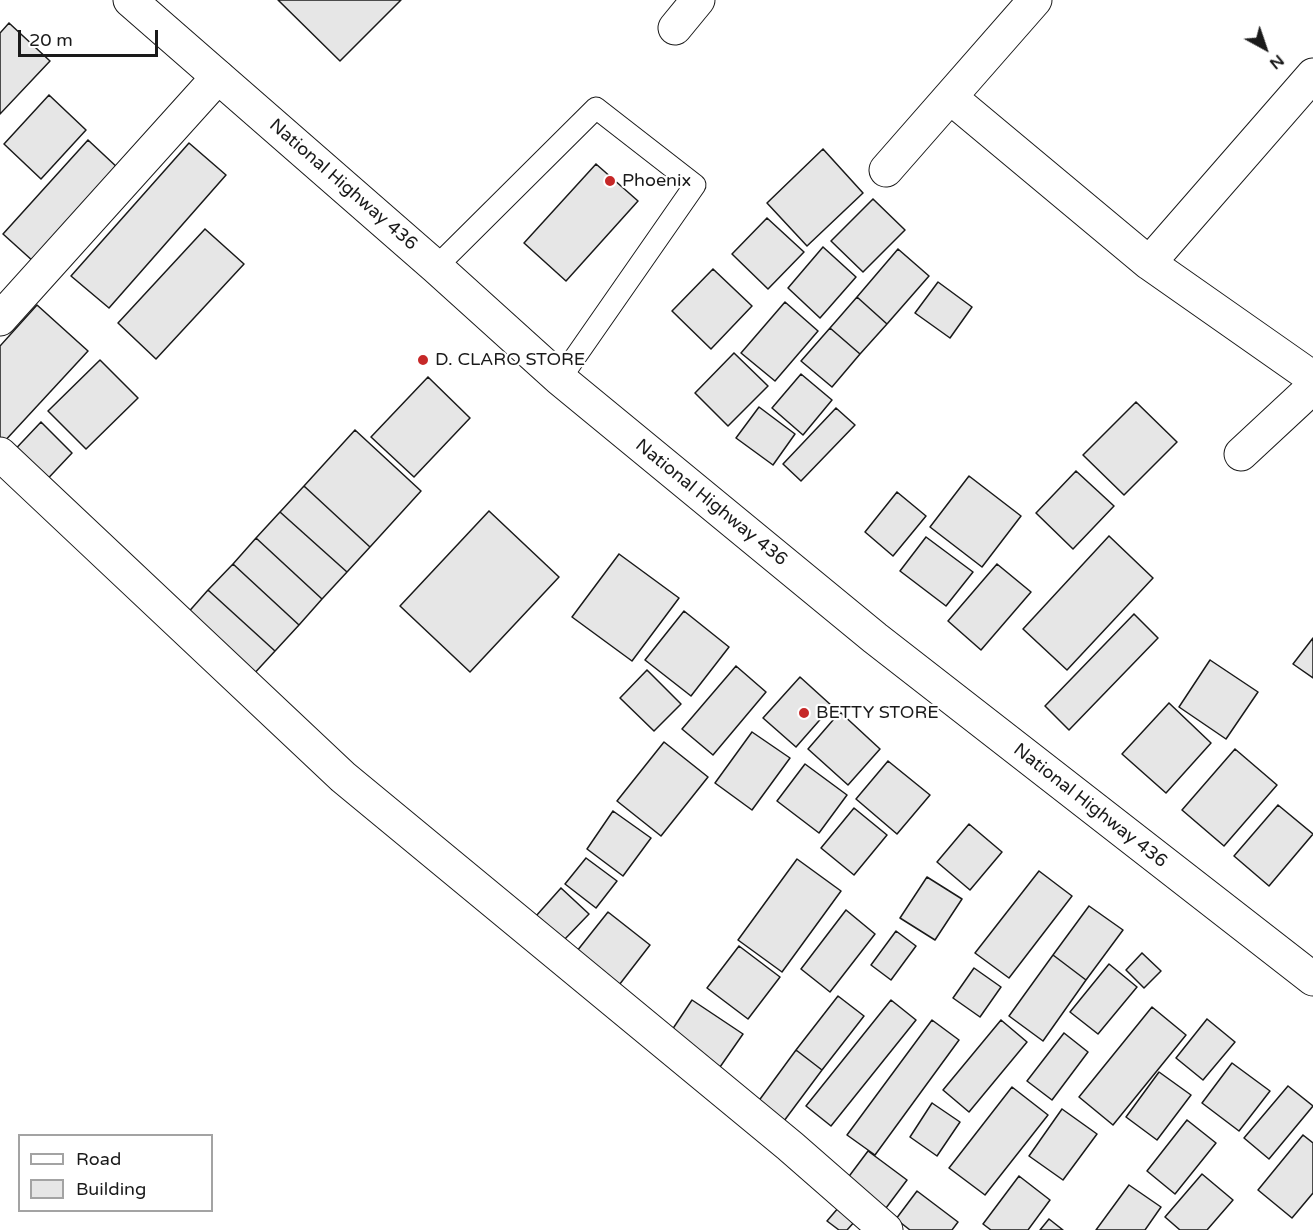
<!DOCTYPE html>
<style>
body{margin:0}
#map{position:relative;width:1313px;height:1230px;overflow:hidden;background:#fff;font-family:"Varela Round",sans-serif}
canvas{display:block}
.legend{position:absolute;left:18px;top:1134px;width:195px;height:78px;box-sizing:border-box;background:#fff;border:2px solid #a3a3a3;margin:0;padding:8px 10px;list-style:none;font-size:18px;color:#1a1a1a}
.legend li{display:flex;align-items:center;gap:12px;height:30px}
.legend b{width:30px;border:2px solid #a3a3a3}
.north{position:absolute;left:1235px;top:18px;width:60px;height:60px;-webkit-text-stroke:4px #fff;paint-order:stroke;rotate:140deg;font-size:16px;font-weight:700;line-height:24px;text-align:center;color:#1a1a1a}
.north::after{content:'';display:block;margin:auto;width:21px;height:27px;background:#1a1a1a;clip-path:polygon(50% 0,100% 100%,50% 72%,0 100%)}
.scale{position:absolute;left:18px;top:30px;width:140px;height:27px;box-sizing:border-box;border:3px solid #1a1a1a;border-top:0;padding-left:8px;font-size:18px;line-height:21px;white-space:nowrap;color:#1a1a1a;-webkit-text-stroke:4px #fff;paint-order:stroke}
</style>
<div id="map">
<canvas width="1313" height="1230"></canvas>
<ul class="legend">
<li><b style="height:8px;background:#fff"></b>Road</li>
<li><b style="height:16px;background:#e6e6e6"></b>Building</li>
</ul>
<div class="north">N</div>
<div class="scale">20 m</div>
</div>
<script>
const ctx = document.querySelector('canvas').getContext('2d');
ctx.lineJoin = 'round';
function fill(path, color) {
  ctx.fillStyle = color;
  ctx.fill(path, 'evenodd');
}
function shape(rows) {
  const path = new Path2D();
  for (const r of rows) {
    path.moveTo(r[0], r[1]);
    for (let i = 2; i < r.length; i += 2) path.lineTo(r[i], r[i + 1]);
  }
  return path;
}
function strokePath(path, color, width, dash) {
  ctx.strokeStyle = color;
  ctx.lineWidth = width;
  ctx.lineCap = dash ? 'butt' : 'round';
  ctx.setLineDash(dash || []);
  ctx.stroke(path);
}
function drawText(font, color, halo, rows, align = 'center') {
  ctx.font = font + ' "Varela Round",sans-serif';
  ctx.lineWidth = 4.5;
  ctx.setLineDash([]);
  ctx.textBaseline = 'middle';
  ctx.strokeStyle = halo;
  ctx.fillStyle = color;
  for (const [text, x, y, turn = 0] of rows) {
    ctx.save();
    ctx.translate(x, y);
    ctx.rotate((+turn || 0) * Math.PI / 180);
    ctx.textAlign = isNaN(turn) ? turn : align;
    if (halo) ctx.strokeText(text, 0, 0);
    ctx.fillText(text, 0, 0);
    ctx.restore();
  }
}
const building = shape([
 [278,0,401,0,340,61,278,0],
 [9,23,50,61,0,114,0,33,9,23],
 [49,95,86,130,41,179,4,144,49,95],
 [88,140,119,169,34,262,3,234,88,140],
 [189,143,226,175,109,308,71,276,189,143],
 [823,149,863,193,807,246,767,203,823,149],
 [596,164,638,201,566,281,524,243,596,164],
 [873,199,905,230,863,272,831,241,873,199],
 [767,218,804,252,768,289,732,254,767,218],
 [205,229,244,264,156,359,118,323,205,229],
 [823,247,856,277,820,318,788,288,823,247],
 [898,249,929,276,887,324,857,297,898,249],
 [713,269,752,306,711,349,672,311,713,269],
 [938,282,972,307,950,338,915,313,938,282],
 [857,297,887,324,860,354,830,328,857,297],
 [785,302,818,331,775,381,741,353,785,302],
 [37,305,88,351,2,444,0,442,0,346,37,305],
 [830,328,860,354,832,387,801,361,830,328],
 [734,353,768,386,728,426,695,393,734,353],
 [100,360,138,398,86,449,48,411,100,360],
 [801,374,832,400,803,435,772,408,801,374],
 [428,377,470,418,414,477,371,437,428,377],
 [1136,402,1177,442,1124,495,1083,455,1136,402],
 [759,407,795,434,773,465,736,438,759,407],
 [836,408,855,425,801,481,783,464,836,408],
 [41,422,72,453,39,488,7,458,41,422],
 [355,430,421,491,370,547,304,486,355,430],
 [1076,471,1114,506,1073,549,1036,513,1076,471],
 [969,476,1021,516,982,567,930,527,969,476],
 [304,486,370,547,347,572,280,512,304,486],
 [897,492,926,516,893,556,865,532,897,492],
 [489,511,559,577,470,672,400,606,489,511],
 [280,512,347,572,322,599,256,538,280,512],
 [1109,536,1153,578,1067,670,1023,629,1109,536],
 [926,537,973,572,946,606,900,571,926,537],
 [256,538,322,599,299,625,233,564,256,538],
 [619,554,679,598,632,661,572,617,619,554],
 [233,564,299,625,275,651,208,590,233,564],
 [997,564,1031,592,981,650,948,621,997,564],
 [208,590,275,651,251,677,185,616,208,590],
 [684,611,729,647,691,696,645,660,684,611],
 [1134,614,1158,638,1069,730,1045,706,1134,614],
 [1313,638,1313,678,1293,664,1313,638],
 [1210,660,1258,692,1226,739,1179,707,1210,660],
 [736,666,766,692,713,755,682,729,736,666],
 [647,670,681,704,654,731,620,698,647,670],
 [800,677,832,706,796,747,763,718,800,677],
 [1169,703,1211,743,1166,793,1122,754,1169,703],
 [840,712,880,749,848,785,808,749,840,712],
 [752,732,790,758,752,810,715,783,752,732],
 [664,742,708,777,661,836,617,801,664,742],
 [1235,749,1277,785,1224,846,1182,810,1235,749],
 [888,761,930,795,897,834,856,799,888,761],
 [805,764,847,795,819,833,777,801,805,764],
 [1278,805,1313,834,1269,886,1234,856,1278,805],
 [854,808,887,835,854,875,821,848,854,808],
 [613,811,651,838,623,876,587,849,613,811],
 [969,824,1002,852,970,890,937,862,969,824],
 [586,858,617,881,596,908,565,884,586,858],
 [797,859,841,891,782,972,738,940,797,859],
 [1039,871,1072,896,1009,978,975,953,1039,871],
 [927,877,962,899,935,940,900,918,927,877],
 [561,888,589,914,563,941,536,916,561,888],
 [1089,906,1123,930,1086,980,1053,955,1089,906],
 [846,910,875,934,830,992,801,969,846,910],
 [608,912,650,945,616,989,573,956,608,912],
 [896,931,916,946,891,980,871,965,896,931],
 [739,946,780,977,748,1019,707,988,739,946],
 [1142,953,1161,971,1144,988,1126,970,1142,953],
 [1053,955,1086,980,1043,1041,1009,1016,1053,955],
 [1109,964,1137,987,1098,1034,1070,1012,1109,964],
 [974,968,1001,987,980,1017,953,998,974,968],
 [838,996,864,1016,822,1070,796,1050,838,996],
 [692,1000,743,1034,720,1067,670,1033,692,1000],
 [891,1000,916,1020,831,1126,806,1106,891,1000],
 [1152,1007,1186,1035,1113,1125,1079,1097,1152,1007],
 [1207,1019,1235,1042,1203,1080,1176,1058,1207,1019],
 [932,1020,959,1040,875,1155,847,1135,932,1020],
 [1001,1020,1027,1042,969,1112,943,1090,1001,1020],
 [1064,1033,1088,1052,1052,1100,1027,1081,1064,1033],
 [796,1050,822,1070,781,1125,755,1106,796,1050],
 [1232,1063,1270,1091,1239,1131,1202,1103,1232,1063],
 [1159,1072,1191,1095,1157,1140,1126,1117,1159,1072],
 [1288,1086,1313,1106,1269,1159,1244,1138,1288,1086],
 [1012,1087,1048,1115,985,1195,949,1168,1012,1087],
 [932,1103,960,1122,937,1156,910,1137,932,1103],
 [1062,1109,1097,1134,1063,1180,1029,1156,1062,1109],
 [1187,1120,1216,1143,1175,1194,1147,1171,1187,1120],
 [1303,1135,1313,1143,1313,1193,1292,1218,1258,1190,1303,1135],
 [868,1151,907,1180,880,1216,841,1187,868,1151],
 [1202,1174,1233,1200,1207,1230,1180,1230,1165,1217,1202,1174],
 [1019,1176,1050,1200,1028,1230,991,1230,983,1224,1019,1176],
 [1129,1185,1161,1207,1145,1230,1096,1230,1129,1185],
 [917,1191,958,1222,952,1230,910,1230,896,1219,917,1191],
 [839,1207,856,1220,847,1230,839,1230,827,1221,839,1207],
 [1049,1219,1063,1230,1040,1230,1049,1219]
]);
fill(building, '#e6e6e6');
strokePath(building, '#1a1a1a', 1.5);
const lane = shape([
 [436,267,596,108,695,185,560,379]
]);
const street = shape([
 [675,28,698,0],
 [950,97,1149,263,1313,378],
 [886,170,1035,0],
 [1149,263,1313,75],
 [0,319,218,77],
 [0,454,343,777,790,1146,886,1230],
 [1241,454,1313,387]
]);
const primary = shape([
 [130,0,436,267,560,379,875,638,1313,979]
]);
strokePath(lane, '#1a1a1a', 23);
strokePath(street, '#1a1a1a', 35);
strokePath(primary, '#1a1a1a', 35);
strokePath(lane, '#fff', 21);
strokePath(street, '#fff', 33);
strokePath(primary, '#fff', 33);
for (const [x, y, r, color] of [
 [610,181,6,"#c62828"],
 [423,360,6,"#c62828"],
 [804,713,6,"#c62828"]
]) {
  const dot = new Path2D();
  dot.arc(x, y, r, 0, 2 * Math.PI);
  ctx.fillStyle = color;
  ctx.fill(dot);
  strokePath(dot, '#fff', 2);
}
drawText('18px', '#1a1a1a', '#fff', [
 ["Phoenix",622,181],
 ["D. CLARO STORE",435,360],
 ["BETTY STORE",816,713]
], 'left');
drawText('18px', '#1a1a1a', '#fff', [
 ["National Highway 436",343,185,41],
 ["National Highway 436",711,503,39],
 ["National Highway 436",1090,806,38]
]);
</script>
